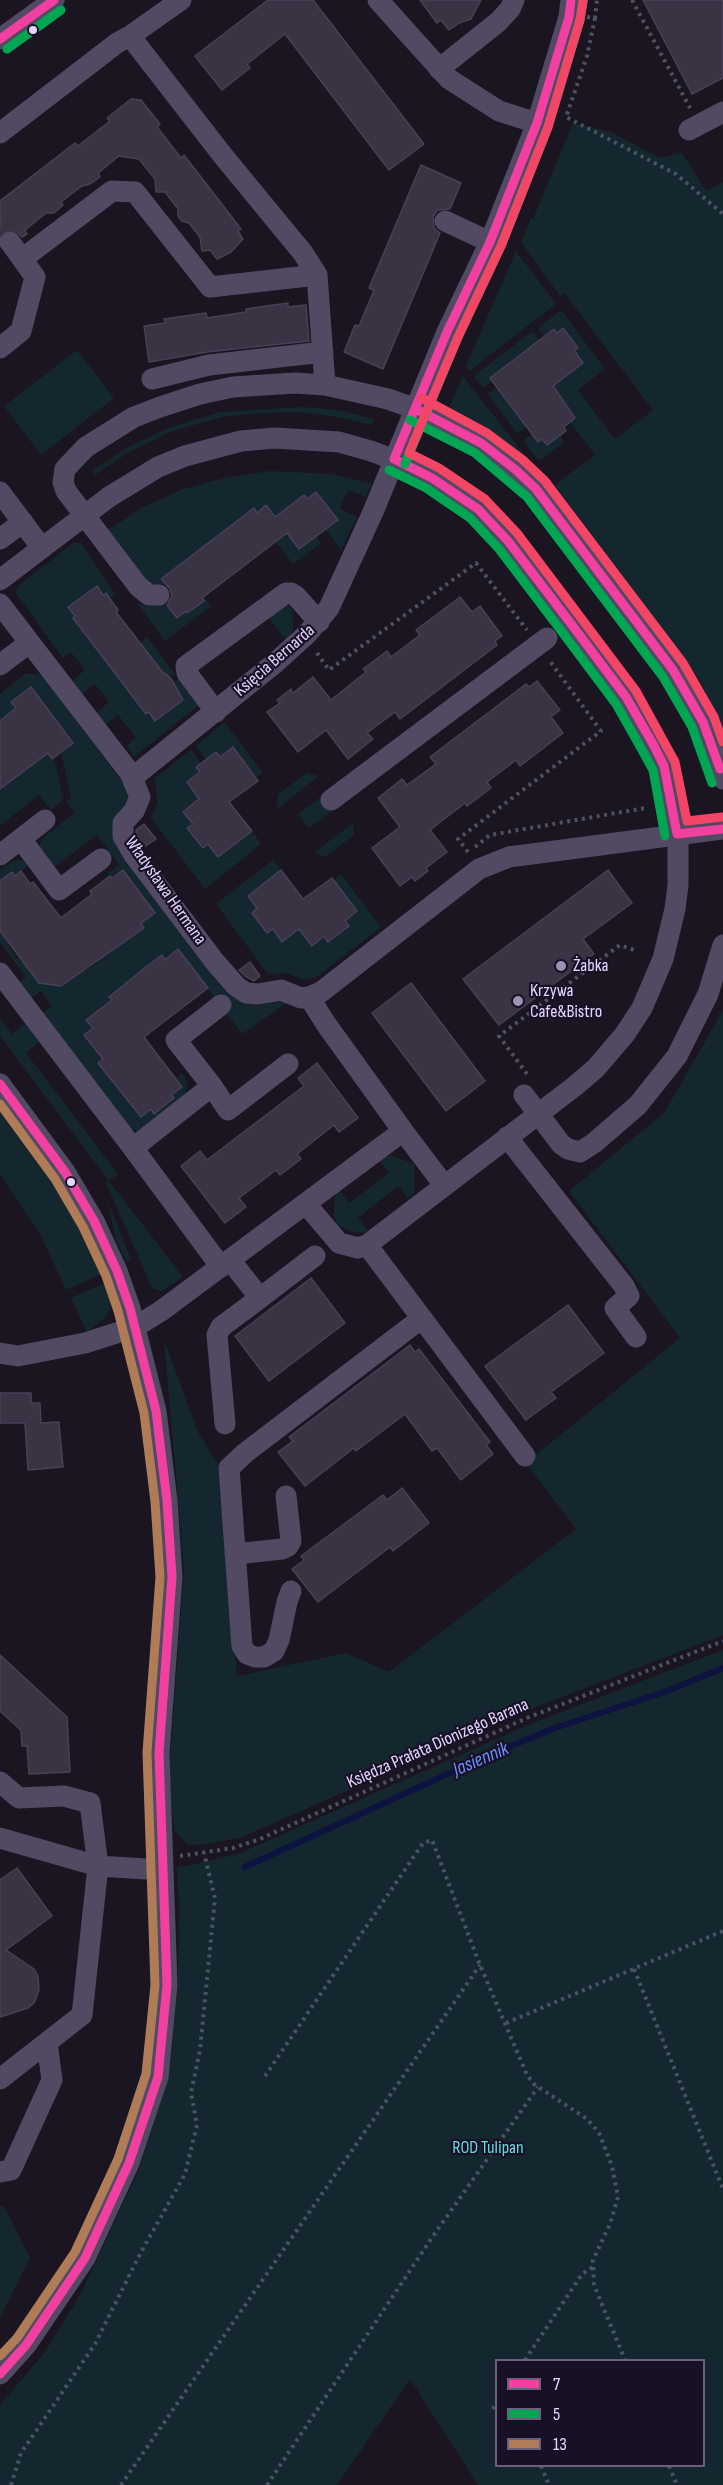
<!DOCTYPE html>
<meta charset="utf-8">
<style>
body{margin:0}
#map{position:relative;width:723px;height:2485px;overflow:hidden;background:#1a1521;font-family:"Sofia Sans Condensed",sans-serif}
canvas{display:block}
.legend{position:absolute;left:495px;top:2359px;width:210px;height:108px;box-sizing:border-box;background:#191026;border:2px solid #6a5f7c;margin:0;padding:8px 10px;list-style:none;font-size:18px;color:#e4d6fe}
.legend li{display:flex;align-items:center;gap:12px;height:30px}
.legend b{width:30px;border:2px solid #6a5f7c}
</style>
<div id="map">
<canvas width="723" height="2485"></canvas>
<ul class="legend">
<li><b style="height:8px;background:#f240a1"></b>7</li>
<li><b style="height:8px;background:#00a651"></b>5</li>
<li><b style="height:8px;background:#b07c57"></b>13</li>
</ul>
</div>
<script>
const ctx = document.querySelector('canvas').getContext('2d');
ctx.lineJoin = 'round';
function fill(path, color) {
  ctx.fillStyle = color;
  ctx.fill(path, 'evenodd');
}
function shape(rows) {
  const path = new Path2D();
  for (const r of rows) {
    path.moveTo(r[0], r[1]);
    for (let i = 2; i < r.length; i += 2) path.lineTo(r[i], r[i + 1]);
  }
  return path;
}
function strokePath(path, color, width, dash) {
  ctx.strokeStyle = color;
  ctx.lineWidth = width;
  ctx.lineCap = dash ? 'butt' : 'round';
  ctx.setLineDash(dash || []);
  ctx.stroke(path);
}
function drawText(font, color, halo, rows, align = 'center') {
  ctx.font = font + ' "Sofia Sans Condensed",sans-serif';
  ctx.lineWidth = 4.5;
  ctx.setLineDash([]);
  ctx.textBaseline = 'middle';
  ctx.strokeStyle = halo;
  ctx.fillStyle = color;
  for (const [text, x, y, turn = 0] of rows) {
    ctx.save();
    ctx.translate(x, y);
    ctx.rotate((+turn || 0) * Math.PI / 180);
    ctx.textAlign = isNaN(turn) ? turn : align;
    if (halo) ctx.strokeText(text, 0, 0);
    ctx.fillText(text, 0, 0);
    ctx.restore();
  }
}
fill(shape([
 [573,123,611,132,660,158,682,153,706,191,723,182,723,727,698,677,555,485,595,455,570,422,575,418,567,407,545,391,583,363,574,350,578,347,563,328,557,333,554,329,544,336,538,328,561,310,605,369,578,390,615,439,653,410,564,293,560,296,521,242,531,218,533,219],
 [516,251,556,304,469,371,466,366],
 [532,331,539,340,514,359,516,363,506,365,490,378,492,381,483,388,474,376],
 [77,350,114,398,41,455,4,406],
 [463,376,530,462,486,427,449,407],
 [496,387,526,427,517,434,488,394],
 [303,407,338,410,374,419,372,425,338,417,302,412,258,413,223,417,172,431,126,454,95,475,92,471,126,448,168,428,190,421,221,412],
 [532,433,542,439,561,435,563,443,539,461,523,441],
 [270,471,332,474,372,484,366,497,348,490,340,509,357,517,341,550,325,529,337,520,316,492,307,499,303,495,284,510,278,521,267,506,257,513,254,509,161,579,164,583,155,590,105,532,143,507,183,489,224,478],
 [287,534,299,549,316,536,321,543,293,564,276,542],
 [73,543,80,543,83,546,115,594,110,599,96,586,69,607,75,616,73,618,146,714,149,712,156,721,183,700,173,682,179,678,199,705,134,757,126,746,136,738,118,715,105,725,96,713,109,702,95,684,82,694,72,681,85,670,71,652,63,658,15,592,18,586],
 [204,597,211,606,165,641,136,602,147,606,166,604,177,618,186,611,188,613,204,601],
 [284,602,292,609,293,614,293,630,286,640,267,615],
 [147,637,175,674,170,678,166,673,164,674,140,643],
 [25,674,41,674,124,784,130,798,115,821,236,998,244,1003,257,1005,276,1000,286,1003,242,1034,178,950,165,960,162,956,110,996,112,1000,86,1019,93,1028,84,1035,103,1059,120,1091,140,1117,151,1109,155,1114,174,1099,171,1095,182,1086,176,1078,182,1073,185,1077,187,1087,181,1103,147,1128,136,1131,127,1127,39,1016,52,1006,41,991,27,1001,15,985,26,977,0,942,0,931,17,959,20,957,88,969,107,955,121,940,123,943,143,928,141,923,154,913,123,871,110,876,108,873,119,865,97,835,53,868,38,847,44,837,74,813,66,802,71,798,61,752,73,742,31,687,11,702,16,708,0,721,0,694],
 [225,722,263,773,256,778,233,748,220,757,216,752,206,760,196,746],
 [191,750,201,763,196,767,200,772,187,782,201,798,183,812,193,824,188,829,203,848,208,844,218,857,252,831,261,844,205,889,151,818,157,803,155,778],
 [48,753,54,757,63,800,51,810,39,795,0,826,0,789],
 [307,773,319,776,277,809,278,794],
 [321,797,332,811,309,828,298,814],
 [353,823,354,835,325,857,314,853],
 [15,860,23,860,28,866,15,876,12,872,0,881,0,869],
 [273,860,281,870,248,896,257,908,252,913,267,933,273,929,282,941,292,934,297,927,312,945,345,921,357,911,334,880,341,874,381,927,315,978,302,979,286,973,268,974,216,904],
 [723,1010,723,1635,541,1705,240,1838,199,1845,187,1844,174,1830,169,1771,184,1569,164,1340,198,1432,218,1464,237,1676,346,1653,389,1672,576,1529,526,1463,680,1338,569,1191,664,1113],
 [0,1018,12,1034,26,1023,39,1042,26,1053,118,1174,109,1181,183,1277,162,1291,152,1288,106,1183,109,1181,0,1036],
 [0,1099,48,1168,82,1223,105,1272,66,1290,40,1234,0,1174],
 [384,1156,393,1156,414,1164,414,1193,408,1199,398,1186,358,1218,368,1231,364,1233,353,1232,338,1225,334,1217,334,1199,339,1190,349,1203,389,1173,379,1160],
 [107,1199,131,1260,127,1262,116,1240],
 [108,1281,112,1297,111,1307,106,1317,87,1332,71,1298],
 [723,1650,723,2485,478,2485,410,2379,337,2485,0,2485,0,2405,45,2352,81,2293,138,2172,159,2106,171,2055,178,1981,179,1910,177,1868,238,1854,530,1724],
 [496,2360,704,2360,704,2466,496,2466],
 [0,2205,5,2208,30,2258,0,2318]
]), '#14272e');
strokePath(shape([
 [245,1867,489,1755,555,1728,667,1691,723,1668]
]), '#0d1240', 6);
const building = shape([
 [268,0,313,0,424,144,389,170,285,34,247,64,250,68,222,90,195,56,268,0],
 [420,0,481,0,471,19,459,23,449,30,441,20,437,23,420,0],
 [643,0,723,0,723,78,692,94,643,0],
 [131,99,141,100,160,124,157,127,181,158,184,155,241,229,238,231,243,239,231,252,217,259,210,250,202,251,200,237,189,223,182,221,178,216,178,209,165,192,156,192,155,179,139,159,119,156,98,173,100,177,90,184,82,186,61,202,63,205,54,213,46,213,25,230,27,234,22,237,16,231,9,229,0,235,0,201,75,143,78,146,110,121,107,118,131,99],
 [421,165,461,183,450,209,438,210,433,216,434,228,440,233,383,369,344,352,355,325,359,326,374,290,369,288,421,165],
 [288,303,288,307,306,305,309,341,207,352,149,362,144,326,165,323,164,319,206,313,207,318,246,312,246,309,288,303],
 [563,328,578,348,574,350,583,363,553,386,575,418,564,427,566,431,547,445,542,439,538,442,490,378,554,329,557,333,563,328],
 [316,492,338,520,299,549,287,533,202,598,204,601,187,613,186,611,177,618,167,605,172,596,170,589,161,579,254,508,257,513,266,505,275,517,304,495,307,499,316,492],
 [97,586,103,595,106,593,118,610,116,612,164,674,165,673,172,680,183,700,155,721,149,712,146,714,73,618,75,616,68,607,97,586],
 [460,597,472,612,480,606,502,636,495,641,497,645,400,719,395,712,367,733,373,739,348,759,326,730,298,752,267,712,280,703,277,700,291,689,293,693,313,677,331,700,366,672,363,669,387,651,391,657,420,635,416,630,460,597],
 [537,681,560,710,551,717,563,733,520,766,516,760,487,782,491,788,467,806,465,803,430,830,447,852,426,868,428,871,415,881,412,877,400,886,372,848,400,827,378,798,402,779,407,785,436,764,430,757,526,684,529,687,537,681],
 [31,687,73,743,52,759,48,753,0,789,0,721,16,708,11,702,31,687],
 [233,747,258,781,229,802,252,831,218,857,208,844,203,848,187,828,193,824,183,812,199,799,187,782,200,772,196,767,216,752,220,757,233,747],
 [144,824,156,839,144,847,136,833,136,830,144,824],
 [123,870,155,913,141,923,144,928,61,986,39,983,0,931,0,881,12,872,15,876,21,871,30,884,33,882,61,918,92,894,90,891,110,876,112,878,123,870],
 [281,870,303,899,332,878,357,911,345,921,349,926,328,942,324,936,312,946,299,929,282,942,273,929,267,933,252,913,257,908,248,896,281,870],
 [608,870,632,903,583,939,594,954,499,1025,463,979,608,870],
 [178,949,208,988,144,1037,182,1087,171,1095,174,1098,154,1114,151,1109,141,1117,98,1063,103,1059,84,1035,93,1028,86,1020,112,1000,109,997,146,967,162,955,165,960,178,949],
 [250,962,260,976,254,981,245,976,239,970,250,962],
 [411,983,485,1081,446,1111,372,1013,411,983],
 [317,1063,358,1118,339,1132,334,1125,297,1154,301,1159,280,1175,276,1170,239,1198,246,1207,225,1223,181,1166,200,1151,207,1160,304,1086,298,1078,317,1063],
 [311,1278,345,1323,269,1381,235,1336,311,1278],
 [568,1305,604,1353,551,1392,556,1398,526,1420,485,1366,568,1305],
 [410,1345,415,1352,419,1349,490,1442,486,1445,493,1454,461,1480,437,1448,432,1451,405,1414,356,1451,354,1448,305,1486,278,1452,293,1441,289,1437,410,1345],
 [0,1393,31,1393,31,1403,40,1403,41,1423,59,1422,63,1467,28,1470,25,1423,0,1423,0,1393],
 [402,1488,429,1523,393,1551,390,1547,318,1602,292,1569,304,1560,301,1556,383,1495,387,1500,402,1488],
 [0,1655,67,1717,70,1772,29,1774,27,1746,22,1746,21,1730,0,1711,0,1655],
 [17,1868,52,1916,6,1950,34,1969,38,1976,39,1990,34,2003,28,2008,0,2017,0,1880,17,1868]
]);
fill(building, '#393343');
strokePath(building, '#484054', 1.5);
strokePath(shape([
 [0,229,10,242]
]), '#383242', 21, [21, 10]);
strokePath(shape([
 [632,0,690,108],
 [587,17,595,18,597,0],
 [595,18,587,56,566,117,676,174,723,214],
 [317,653,329,670,476,563,527,630],
 [475,847,490,835,645,808],
 [468,852,458,839,601,731,549,660],
 [527,1074,499,1036,620,945,637,951],
 [180,1856,233,1848,260,1839,527,1718,723,1641],
 [634,1969,723,2189],
 [506,2023,723,1931],
 [265,2076,423,1843,432,1840,480,1965,527,2075,534,2084,587,2119,599,2133,612,2166,618,2197,610,2224,593,2260,594,2285,625,2360],
 [525,2360,582,2274,593,2267],
 [493,2409,496,2403],
 [541,2466,549,2485],
 [669,2466,677,2485],
 [11,2485,21,2453,95,2344,140,2254,185,2174,197,2125,191,2093,200,2050,215,1898,204,1853],
 [121,2485,480,1965],
 [267,2485,431,2239,538,2087]
]), '#4d5263', 4, [3, 4.5]);
strokePath(shape([
 [181,0,130,36,224,157,303,253,317,275,325,385],
 [378,0,449,79,499,111,537,123],
 [0,39,54,0],
 [439,69,498,22,510,9,514,0],
 [689,130,723,112],
 [0,133,117,43,130,36],
 [445,221,490,242],
 [22,259,112,191,135,192,210,287,317,275],
 [0,348,21,331,35,277,10,242],
 [152,379,209,365,323,352],
 [0,492,42,548],
 [0,539,23,522],
 [0,580,109,497,158,467,185,456,241,441,275,438,339,442,371,451,408,465,461,496,478,509,508,541,626,697,653,744,664,766,671,794,678,837,678,885,675,909,663,959,642,1008,625,1034,596,1068,575,1086,367,1245,358,1248,339,1243,306,1204],
 [159,595,149,595,138,586,66,491,63,482,65,469,86,447,134,417,160,407,200,394,233,387,295,383,325,385,388,399,416,409,456,428,498,455,536,489,673,670,703,722,723,779],
 [0,604,130,773,140,797,134,811,123,823,123,836,134,855,215,962,236,986,246,993,258,994,281,990,301,998,309,997,321,992,479,869,509,857,723,829],
 [0,665,29,643],
 [216,712,187,673,186,666,286,593,291,593,296,596,319,622],
 [132,778,275,663,307,634,329,608,373,512,447,332,490,242,537,123,569,17,571,0],
 [331,800,547,638],
 [21,839,59,890,101,859],
 [0,855,45,820],
 [0,973,133,1148,212,1086,176,1040,221,1005],
 [309,997,326,1024,403,1131],
 [0,1084,65,1172,94,1221,117,1271,130,1308,156,1411,167,1501,172,1577,159,1753,167,1985,158,2077,129,2163,85,2258,26,2345,0,2374],
 [212,1086,228,1110,288,1064],
 [524,1095,561,1144,568,1149,580,1152,594,1143,638,1105,677,1056,708,994,723,945],
 [507,1137,624,1286,629,1296,615,1308,636,1337],
 [133,1148,221,1267],
 [367,1245,525,1456],
 [230,1260,260,1298,315,1256],
 [0,1353,18,1356,85,1343,135,1327,161,1311,403,1131,444,1185],
 [225,1424,217,1335,221,1327,260,1298],
 [235,1554,282,1549,288,1546,291,1541,286,1496],
 [291,1591,287,1602,279,1640,274,1651,264,1657,255,1657,247,1654,242,1646,229,1468,245,1453,422,1318],
 [0,1782,19,1798,64,1796,90,1803,98,1866,82,2015,0,2079],
 [0,1838,98,1866,162,1870],
 [0,2172,11,2170,52,2080,47,2043]
]), '#514a62', 21);
strokePath(shape([
 [571,0,569,17,537,123,490,242,447,332,394,459,432,478,478,509,508,541,569,621,626,697,653,744,664,766,677,834,723,829],
 [0,39,54,0],
 [416,409,481,443,516,470,536,489,673,670,703,722,720,769],
 [0,1084,65,1172,94,1221,117,1271,130,1308,156,1411,167,1501,172,1577,159,1753,167,1985,158,2077,129,2163,85,2258,26,2345,0,2374]
]), '#f240a1', 9);
strokePath(shape([
 [7,49,61,10],
 [410,420,475,453,527,497,663,677,692,727,712,783],
 [405,464,458,337,501,246,548,127,580,20,583,1],
 [389,470,426,488,470,518,499,549,559,628,616,704,642,750,653,770,665,836]
]), '#00a651', 9);
strokePath(shape([
 [0,1104,55,1179,83,1227,106,1276,118,1311,144,1413,155,1502,160,1577,147,1752,155,1985,146,2074,118,2159,75,2252,17,2338,0,2356]
]), '#b07c57', 9);
strokePath(shape([
 [583,1,580,20,548,127,501,246,458,337,409,453,439,468,485,499,517,533,636,691,675,762,687,821,722,817],
 [422,398,487,433,523,460,545,481,683,663,714,717,723,742]
]), '#f34667', 9);
for (const [x, y, r, color] of [
 [33,30,5,"#e4d6fe"],
 [561,966,6,"#9d92b1"],
 [518,1001,6,"#9d92b1"],
 [71,1182,5,"#e4d6fe"]
]) {
  const dot = new Path2D();
  dot.arc(x, y, r, 0, 2 * Math.PI);
  ctx.fillStyle = color;
  ctx.fill(dot);
  strokePath(dot, '#191026', 2);
}
drawText('18px', '#e4d6fe', '#191026', [
 ["Księcia Bernarda",275,661,-41],
 ["Władysława Hermana",165,891,55],
 ["Księdza Prałata Dionizego Barana",438,1744,-24]
]);
drawText('18px', '#e4d6fe', '#191026', [
 ["Żabka",573,966],
 ["Krzywa",530,991],
 ["Cafe&Bistro",530,1012]
], 'left');
drawText('18px', '#63dddd', '#191026', [
 ["ROD Tulipan",488,2148]
]);
drawText('italic 20px', '#6792fb', '#191026', [
 ["Jasiennik",481,1760,-23]
]);
</script>
